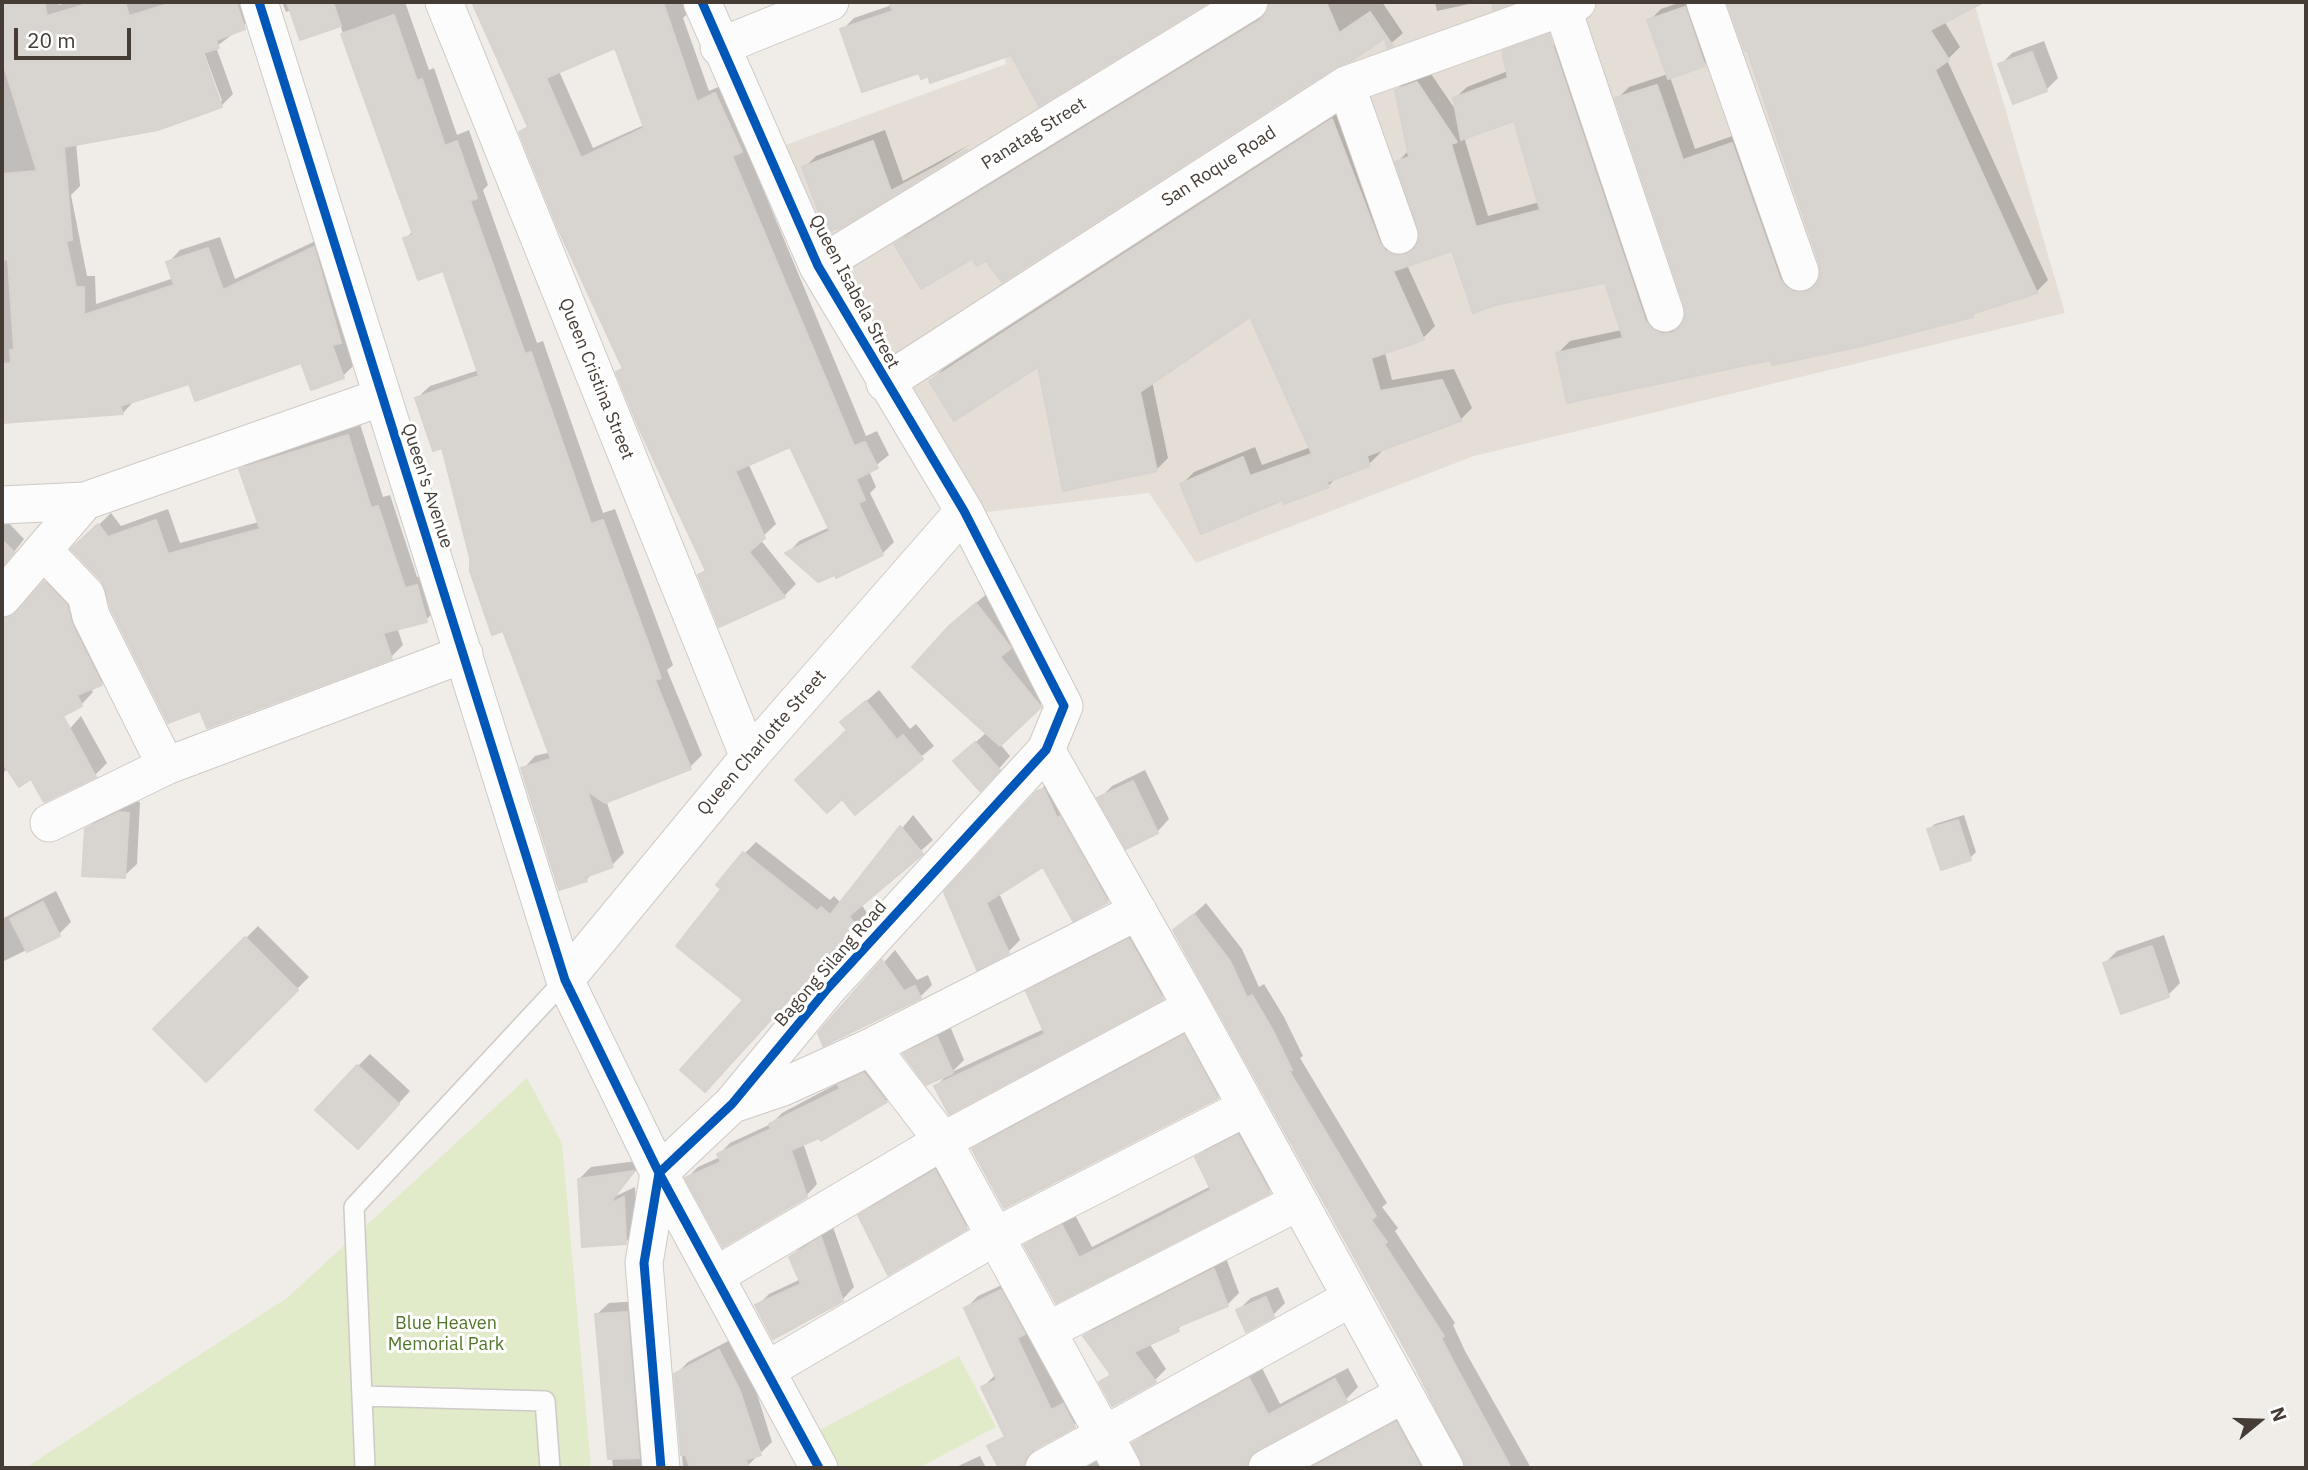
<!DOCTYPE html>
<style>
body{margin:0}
#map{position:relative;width:2308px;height:1470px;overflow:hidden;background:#f0ede9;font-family:"IBM Plex Sans",sans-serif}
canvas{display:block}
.frame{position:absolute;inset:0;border:4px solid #453d35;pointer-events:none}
.north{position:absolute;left:2224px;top:1386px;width:70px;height:70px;-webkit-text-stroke:5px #fff;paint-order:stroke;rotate:71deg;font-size:19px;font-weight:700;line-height:28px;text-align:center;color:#453d35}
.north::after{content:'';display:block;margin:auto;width:24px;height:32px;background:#453d35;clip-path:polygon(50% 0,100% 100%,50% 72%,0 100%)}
.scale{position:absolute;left:14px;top:28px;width:117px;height:32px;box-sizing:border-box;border:4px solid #453d35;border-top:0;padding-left:9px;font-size:21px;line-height:24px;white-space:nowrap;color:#453d35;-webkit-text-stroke:5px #fff;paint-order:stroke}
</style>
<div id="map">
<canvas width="2308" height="1470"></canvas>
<div class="frame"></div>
<div class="north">N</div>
<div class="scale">20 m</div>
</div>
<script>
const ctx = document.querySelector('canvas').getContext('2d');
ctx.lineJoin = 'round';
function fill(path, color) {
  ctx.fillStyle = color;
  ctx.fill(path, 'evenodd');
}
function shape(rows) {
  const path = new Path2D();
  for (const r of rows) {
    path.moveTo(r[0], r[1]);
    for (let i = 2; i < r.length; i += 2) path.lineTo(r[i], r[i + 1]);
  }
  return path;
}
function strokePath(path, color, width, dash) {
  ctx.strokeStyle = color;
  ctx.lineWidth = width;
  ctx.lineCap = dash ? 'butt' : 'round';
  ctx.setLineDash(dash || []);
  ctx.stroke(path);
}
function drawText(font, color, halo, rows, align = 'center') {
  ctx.font = font + ' "IBM Plex Sans",sans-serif';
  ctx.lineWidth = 6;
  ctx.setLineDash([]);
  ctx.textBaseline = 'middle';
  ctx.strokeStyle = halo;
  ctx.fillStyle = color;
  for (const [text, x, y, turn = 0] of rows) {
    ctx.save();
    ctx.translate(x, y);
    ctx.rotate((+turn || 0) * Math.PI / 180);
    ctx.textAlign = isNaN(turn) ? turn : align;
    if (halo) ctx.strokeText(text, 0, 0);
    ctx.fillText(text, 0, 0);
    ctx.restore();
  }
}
fill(shape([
 [1076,2,1974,2,2065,313,1474,456,1196,563,1149,493,978,513,780,147,1006,64,1002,44]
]), '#e4ded6');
fill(shape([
 [527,1078,562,1143,591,1468,25,1468,287,1298],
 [959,1356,996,1427,918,1468,840,1468,820,1430]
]), '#e1eac9');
fill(shape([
 [2,2,58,2,59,5,69,2,254,2,257,15,216,47,233,94,221,106,76,143,80,186,71,195,87,276,95,276,96,304,174,278,168,263,180,250,220,237,235,279,326,236,355,364,343,376,302,360,190,382,134,401,123,413,2,403],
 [201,44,222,101,218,101,198,46],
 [282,2,405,2,429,70,434,68,457,135,469,130,488,185,483,190,537,343,543,341,603,513,615,509,673,665,667,670,702,755,690,767,606,800,624,853,612,865,594,872,586,880,523,769,535,756,551,752,504,629,472,558,443,446,417,398,430,386,479,370,444,269,405,239,414,230,340,25,291,10,286,12],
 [473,2,551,2,572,58,559,71,593,148,644,125,616,46,608,49,593,2,696,2,697,5,683,18,709,91,727,83,752,138,745,146,866,436,877,431,889,455,869,471,876,487,870,493,894,542,882,554,788,553,799,541,830,527,791,444,748,463,776,524,760,539,796,584,784,596,720,624,700,575,707,568,618,373,624,367,521,132,529,125],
 [891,2,1206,2,1040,103,1011,53,929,73,842,30,854,18,892,5],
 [1272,2,1382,2,1403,33,1388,46,1386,35,1352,59,1334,66,987,258,896,244,908,233,1269,11],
 [1435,2,1478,2,1437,11],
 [1681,2,1699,2,1716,52,1704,64,1670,77,1695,149,1744,132,1808,281,1820,281,1822,265,1748,48,1746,49,1729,2,1970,2,1959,13,1944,21,1960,47,1947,60,2048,280,2036,292,1976,311,1972,316,1773,358,1558,353,1570,341,1622,330,1606,281,1453,249,1407,265,1435,326,1423,338,1385,353,1392,380,1454,369,1472,408,1460,420,1380,449,1381,452,1369,464,1339,475,1328,486,1284,498,1182,484,1194,472,1255,447,1262,465,1311,447,1251,315,1152,381,1168,458,1156,470,1039,364,931,381,943,369,1345,108,1407,244,1419,243,1422,238,1397,163,1409,150,1397,90,1409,78,1429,71,1457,112,1454,99,1467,87,1508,71,1519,57,1567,41,1674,322,1685,321,1687,307,1617,99,1629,87,1668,74,1649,21,1661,9],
 [1515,118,1540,202,1488,216,1464,137],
 [1365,447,1369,460,1366,460],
 [2044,41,2058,78,2046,90,2000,65,2012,53],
 [885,130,903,181,971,144,842,225,804,168,816,156],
 [360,424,383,497,390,495,417,577,429,574,438,608,426,620,397,627,403,645,391,657,201,709,103,580,74,549,111,513,121,526,168,509,180,543,259,522,241,470,253,458],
 [2,516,24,539,2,568],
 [57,571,113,672,101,684,91,688,93,692,81,705,51,719,2,674,2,603,10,607,23,606],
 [989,592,1022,635,1012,645,1052,694,1000,744,1010,756,992,777,967,750,987,732,963,614],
 [879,690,910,729,916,724,934,746,855,812,849,730,843,722],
 [2,712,52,749,81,716,107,763,95,775,32,776,8,768,2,774],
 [1145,770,1169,819,1157,832,1100,798,1112,786],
 [1051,779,1119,889,1107,901,1043,865,999,893,1020,940,1008,952,946,892],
 [132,801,140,802,137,864,124,876,86,830,99,817],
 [913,815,933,840,861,904,867,913,717,1078,745,1000,724,889,744,854,756,842,830,900,834,896,841,903],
 [1964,815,1976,852,1970,858,1929,829,1935,824],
 [56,891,71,922,59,934,2,962,2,919],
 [1206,903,1242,949,1259,987,1264,984,1284,1017,1303,1056,1300,1058,1387,1203,1382,1207,1398,1228,1395,1231,1455,1323,1453,1325,1465,1351,1531,1468,1468,1468,1465,1457,1175,931],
 [258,926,309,977,206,1080,156,1029],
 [1142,928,1174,985,1162,997,950,1112,936,1086,949,1073,905,1054,917,1043,950,1026,964,1060,952,1072,1044,1029,1028,992,1040,980],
 [2164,935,2180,983,2168,995,2105,963,2117,951],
 [895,950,917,980,928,975,932,985,920,997,820,1034],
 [1196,1025,1229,1085,1217,1097,974,1150,986,1138],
 [370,1054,410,1091,370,1135,358,1066],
 [876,1063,897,1090,886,1101,803,1143,817,1184,806,1196,687,1178,698,1167,720,1157,719,1154,730,1143,771,1124,782,1113],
 [1251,1124,1281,1179,1269,1191,1056,1301,1026,1246,1038,1234,1075,1215,1092,1247,1211,1186,1197,1158,1209,1146],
 [947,1159,978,1215,966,1227,861,1216,873,1204],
 [644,1160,616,1196,635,1187,637,1230,625,1243,579,1179,591,1167],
 [833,1227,854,1287,842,1300,757,1306,769,1294,801,1279,791,1257,803,1245],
 [1226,1258,1239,1293,1227,1305,1185,1322,1178,1329,1149,1343,1166,1369,1154,1381,1101,1383,1111,1373,1086,1336,1097,1324],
 [1013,1280,1086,1413,1074,1425,1040,1444,1024,1463,983,1387,996,1374,966,1308,978,1296],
 [1278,1287,1285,1303,1273,1315,1238,1310,1251,1298],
 [639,1301,656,1468,613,1468,606,1398,602,1398,596,1315,609,1303],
 [732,1339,752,1378,772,1442,745,1468,683,1468,676,1374,688,1362],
 [1262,1368,1280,1404,1348,1368,1358,1387,1346,1399,1260,1446,1257,1455,1262,1468,1188,1468,1183,1458,1160,1468,1145,1468,1134,1444,1147,1431],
 [1408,1411,1440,1468,1303,1468],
 [1108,1453,1119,1468,1080,1468],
 [980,1456,986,1468,954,1468]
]), '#0003');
const building = shape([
 [2,2,44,2,47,16,94,2,125,2,129,16,175,2,236,2,245,29,216,40,219,48,203,53,222,107,158,130,64,147,72,240,66,241,76,287,84,287,84,315,174,285,166,262,208,248,223,290,314,247,341,343,332,345,344,378,311,390,301,363,195,401,189,384,120,406,123,414,2,423,2,364,11,363,10,350,14,350,8,259,2,260,2,174,37,171,2,60,2,2],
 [287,2,333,2,341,26,300,40,287,2],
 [472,2,663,2,697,102,715,93,742,152,732,156,854,446,865,442,878,468,856,479,865,500,858,503,883,555,836,578,835,575,818,582,785,553,830,531,790,447,735,471,765,538,749,552,785,597,719,627,698,575,706,571,639,428,616,372,623,369,557,226,519,132,528,127,472,2],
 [615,48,644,128,581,158,546,78,615,48],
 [889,2,1209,2,1039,106,1011,55,930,83,928,76,921,79,919,73,862,92,840,29,893,11,889,2],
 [1270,2,1326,2,1339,33,1370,12,1393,46,1387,48,1385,38,1353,60,1335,67,1002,282,986,261,977,266,972,259,921,289,894,244,1260,20,1267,13,1270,2],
 [1492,2,1516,2,1493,10,1492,2],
 [1727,2,1984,2,1930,30,1949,60,1935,70,2037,293,1972,314,1973,317,1858,347,1772,365,1771,360,1567,403,1556,353,1623,338,1605,283,1496,305,1473,313,1452,251,1393,271,1424,340,1371,358,1380,391,1442,380,1461,421,1366,456,1370,466,1327,482,1329,487,1284,504,1283,500,1201,534,1180,484,1243,457,1250,476,1312,454,1250,317,1140,392,1157,471,1063,491,1038,367,954,421,929,381,1332,119,1380,243,1386,251,1395,255,1407,254,1415,248,1420,238,1395,162,1409,157,1395,90,1417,82,1457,142,1451,144,1476,227,1540,210,1514,121,1461,140,1453,98,1508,78,1502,51,1549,34,1645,320,1651,328,1662,334,1672,333,1680,327,1685,318,1685,307,1615,98,1657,85,1683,160,1732,143,1780,279,1786,287,1795,292,1808,291,1815,286,1820,277,1820,265,1747,50,1745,51,1727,2],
 [1685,7,1705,66,1668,79,1647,20,1685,7],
 [394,15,417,81,422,79,445,146,457,141,477,198,470,201,525,354,531,352,591,524,603,520,661,678,655,680,691,769,605,803,587,791,613,867,585,877,587,881,559,890,521,768,551,759,503,631,492,635,470,571,470,558,442,448,433,451,415,398,479,376,443,271,418,280,403,238,413,235,341,34,394,15],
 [2032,52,2047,91,2013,104,1998,64,2032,52],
 [873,141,891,191,967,150,842,227,826,232,802,167,873,141],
 [348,435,371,508,378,506,405,588,417,585,427,622,383,633,392,659,207,728,200,711,168,723,111,609,102,581,71,549,98,524,108,537,156,520,168,554,260,529,239,469,348,435],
 [2,540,14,552,2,566,2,540],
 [44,581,67,605,72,625,102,685,77,695,82,706,63,716,96,777,44,802,31,779,19,787,2,762,2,618,17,612,44,581],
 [976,603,1011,648,1000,657,1041,707,1000,746,912,667,949,626,976,603],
 [866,701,897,740,903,735,923,759,855,815,842,799,827,813,795,780,847,730,840,722,866,701],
 [975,742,1000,770,980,791,953,761,975,742],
 [1133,781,1158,833,1126,849,1097,798,1133,781],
 [1044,789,1057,818,1060,816,1108,902,1073,921,1043,867,986,903,1009,953,977,970,944,892,1037,791,1044,789],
 [119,812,129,813,125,878,82,876,85,829,119,812],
 [1958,820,1971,860,1941,870,1927,829,1958,820],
 [900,826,923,854,849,916,856,926,705,1092,680,1070,743,1000,676,946,721,889,716,885,743,852,817,911,821,907,830,915,900,826],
 [43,902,60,936,27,952,10,919,43,902],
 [1194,914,1230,961,1247,998,1252,995,1272,1029,1292,1070,1289,1071,1376,1216,1371,1220,1387,1242,1384,1244,1444,1336,1441,1338,1454,1363,1511,1468,1466,1468,1413,1363,1173,930,1194,914],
 [245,937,298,990,206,1082,153,1029,245,937],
 [1129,939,1163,999,949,1114,934,1086,1045,1034,1026,991,1129,939],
 [2152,946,2169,997,2121,1014,2103,963,2152,946],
 [882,960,904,991,915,986,921,998,823,1046,818,1033,882,960],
 [1184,1035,1218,1098,1004,1208,972,1149,1184,1035],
 [937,1037,953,1073,926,1085,903,1054,937,1037],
 [357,1065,399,1104,358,1149,315,1110,357,1065],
 [864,1073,887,1102,821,1141,819,1138,791,1150,807,1197,723,1247,685,1178,721,1162,717,1154,771,1129,769,1124,840,1089,838,1085,864,1073],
 [1238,1135,1270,1193,1056,1303,1024,1245,1062,1225,1079,1258,1160,1217,1211,1190,1195,1157,1238,1135],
 [935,1170,967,1229,888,1275,858,1215,935,1170],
 [634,1171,609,1204,624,1197,626,1244,582,1247,578,1179,634,1171],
 [821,1237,843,1301,773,1339,755,1305,801,1284,789,1257,821,1237],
 [1214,1269,1228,1306,1177,1327,1179,1331,1134,1352,1156,1382,1112,1406,1099,1382,1111,1375,1083,1336,1214,1269],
 [1001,1290,1025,1334,1017,1338,1051,1410,1063,1404,1075,1427,1033,1450,1026,1458,1023,1468,999,1468,987,1446,1005,1437,981,1387,997,1380,964,1308,1001,1290],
 [1266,1297,1274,1317,1246,1332,1236,1310,1266,1297],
 [627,1312,639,1458,608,1459,595,1314,627,1312],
 [719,1350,740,1391,761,1455,746,1460,749,1468,690,1468,686,1455,681,1455,674,1374,719,1350],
 [1249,1378,1268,1415,1335,1379,1347,1401,1257,1450,1249,1458,1246,1468,1143,1468,1132,1443,1249,1378],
 [1396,1422,1421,1468,1311,1468,1396,1422]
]);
fill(building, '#d8d4d0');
strokePath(building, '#d8d3cf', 2);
const service = shape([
 [363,1396,545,1401,550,1468],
 [365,1468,354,1207,565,980]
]);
const minor = shape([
 [259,2,565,980,659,1173,819,1468],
 [444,2,749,757],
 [1705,2,1800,272],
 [1562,7,1665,313],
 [719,47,830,2],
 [1346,85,1399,235],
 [818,266,1249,2],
 [885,383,1346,85,1577,2],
 [2,505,85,501,382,397],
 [44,551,86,595,91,616,166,766],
 [2,598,85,501],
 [1046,750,1192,1007,1445,1468],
 [49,823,166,766,464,654],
 [565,980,749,757,964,511],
 [871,1047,943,1141,1122,1468],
 [733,1104,783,1087,871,1047,1138,911],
 [715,1276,943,1141,1192,1007],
 [1047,1331,1298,1202],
 [767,1370,996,1236,1247,1107],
 [661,1468,644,1263,659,1173,732,1104,828,988,1046,750,1064,706,964,511,818,266,702,2],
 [1044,1468,1351,1298],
 [1267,1468,1404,1394]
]);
strokePath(service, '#cecac6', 22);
strokePath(minor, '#cecac6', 39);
strokePath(service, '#fdfcfc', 19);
strokePath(minor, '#fdfcfc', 37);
strokePath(shape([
 [259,2,565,980,659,1173,819,1468],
 [661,1468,644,1263,659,1173,732,1104,828,988,1046,750,1064,706,964,511,818,266,702,2]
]), '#0057b8', 9);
drawText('18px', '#453d35', '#fff', [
 ["Panatag Street",1034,134,-32],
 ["San Roque Road",1219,167,-33],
 ["Queen Isabela Street",854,292,62],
 ["Queen Cristina Street",596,379,68],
 ["Queen's Avenue",427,486,72],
 ["Queen Charlotte Street",762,743,-49],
 ["Bagong Silang Road",831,964,-49]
]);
drawText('18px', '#507629', '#fff', [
 ["Blue Heaven",446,1324],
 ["Memorial Park",446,1345]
]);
</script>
